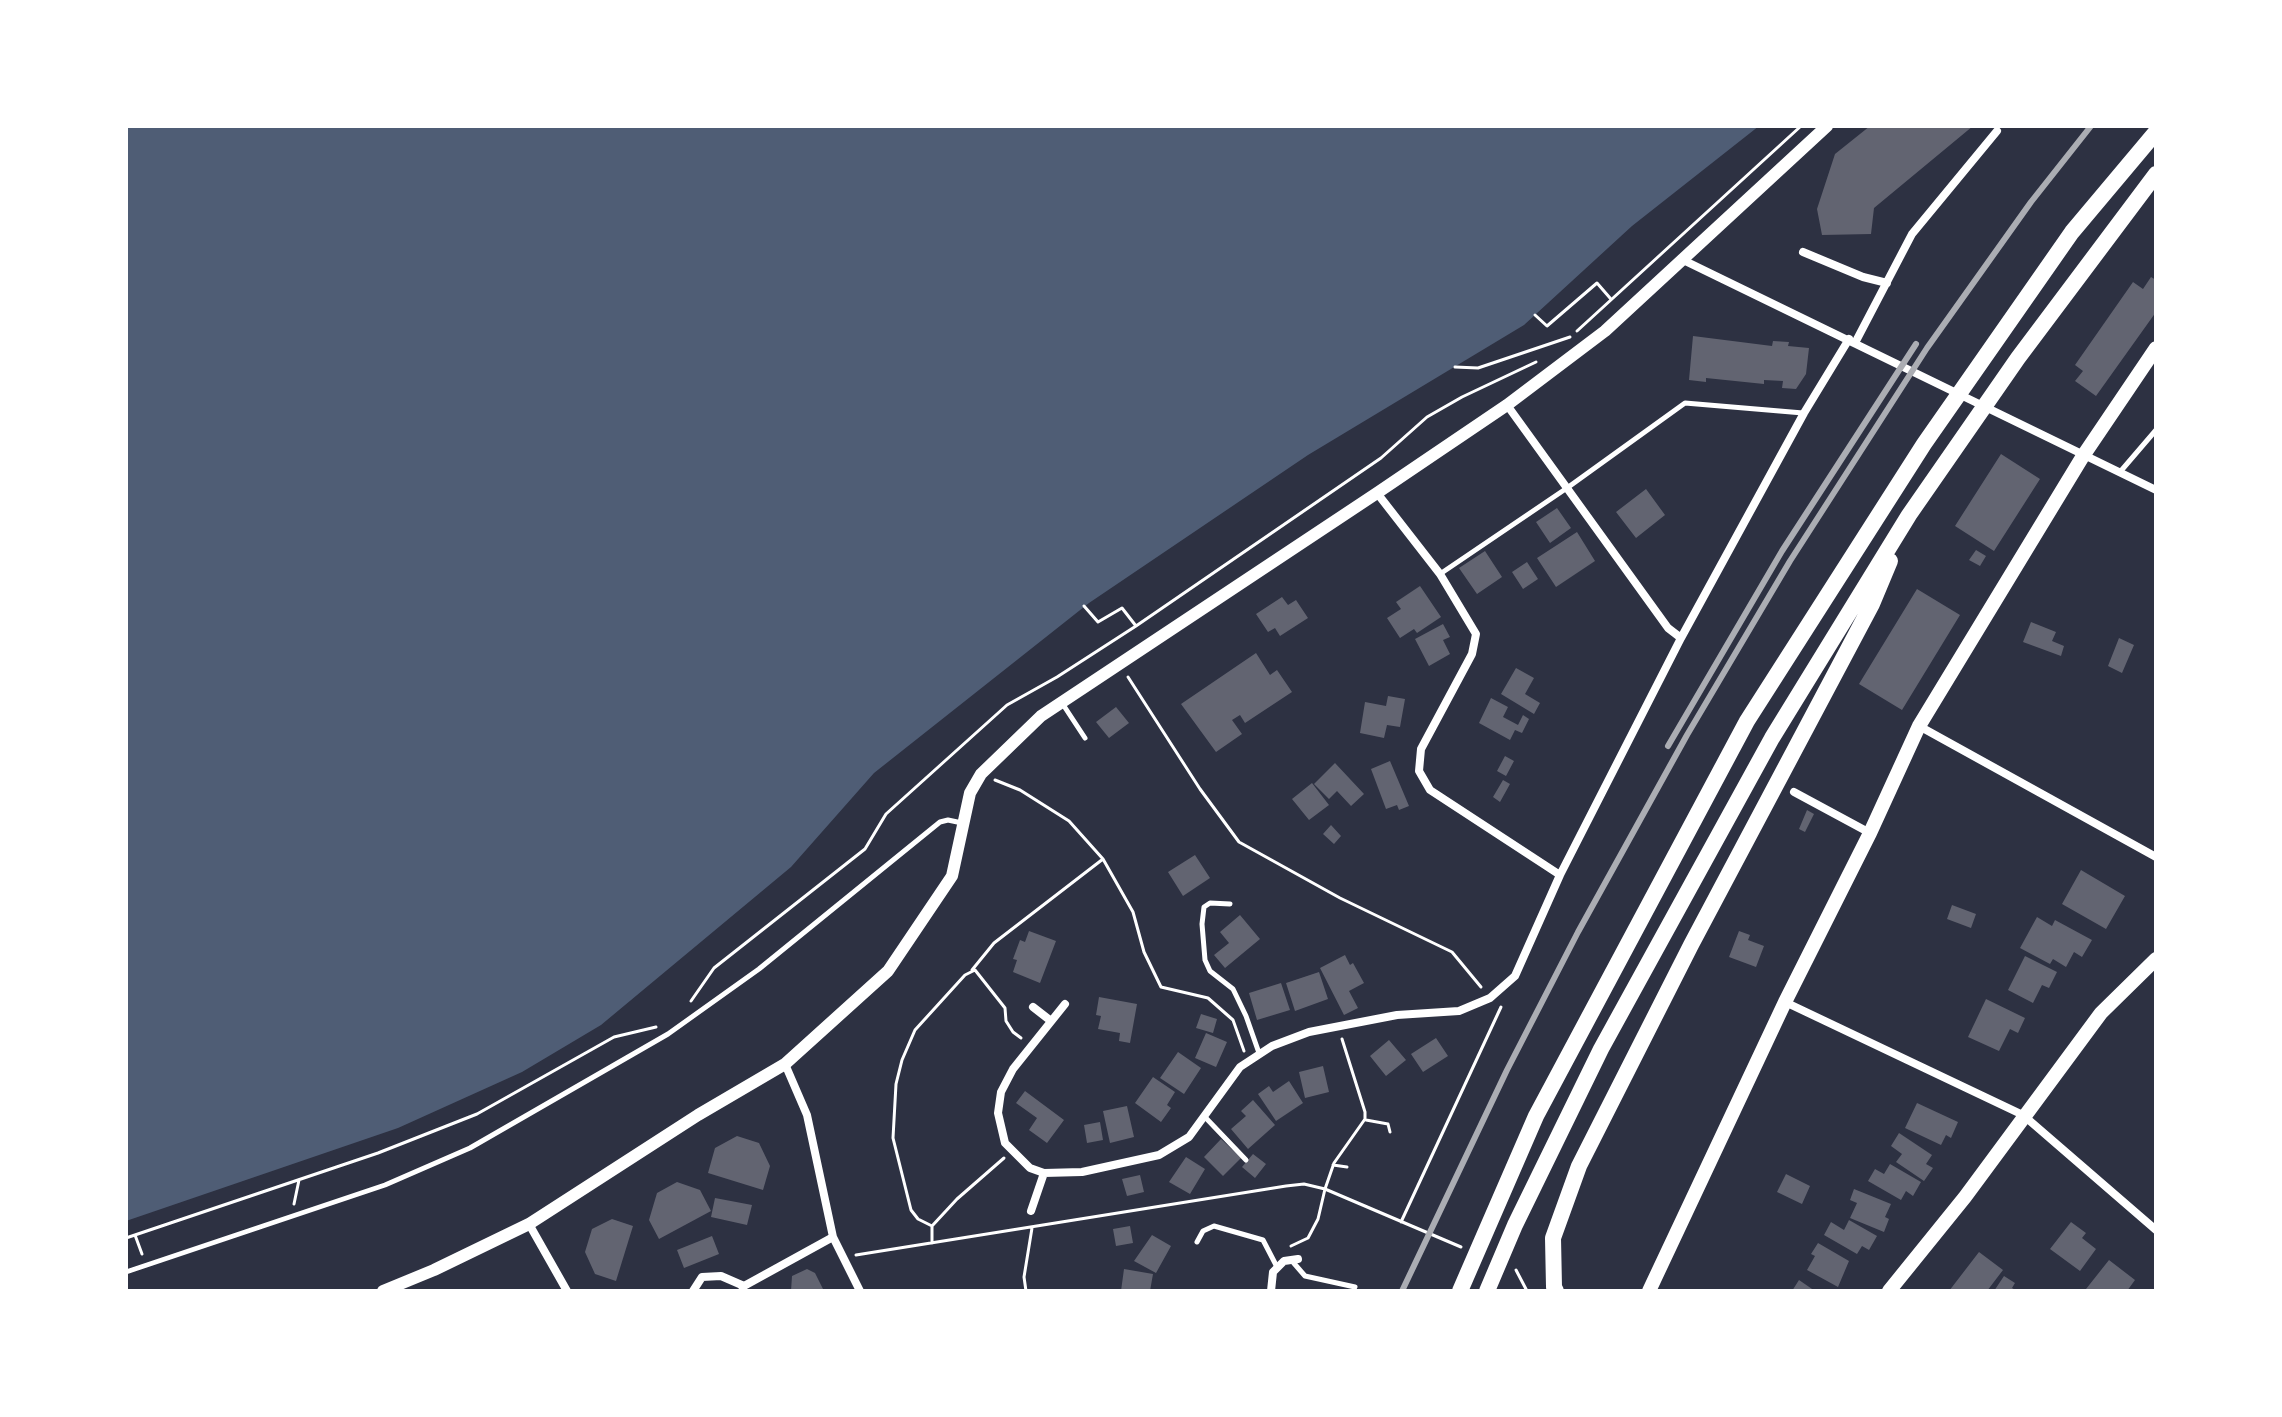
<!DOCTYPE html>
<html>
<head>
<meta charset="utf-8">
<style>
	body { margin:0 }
	#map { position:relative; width:2282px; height:1417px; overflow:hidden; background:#2d3142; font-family:Inter,sans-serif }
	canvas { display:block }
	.frame { position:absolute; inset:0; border:128px solid #fff; pointer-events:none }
</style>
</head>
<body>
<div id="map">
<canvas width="2282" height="1417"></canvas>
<div class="frame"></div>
</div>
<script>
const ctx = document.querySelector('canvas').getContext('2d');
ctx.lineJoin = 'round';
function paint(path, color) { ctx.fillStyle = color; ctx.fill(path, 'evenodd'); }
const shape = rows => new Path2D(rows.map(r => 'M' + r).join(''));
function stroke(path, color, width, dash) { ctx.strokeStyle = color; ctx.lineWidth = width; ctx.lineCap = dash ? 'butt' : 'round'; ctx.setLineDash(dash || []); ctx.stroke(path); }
paint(shape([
	[126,126,1759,126,1632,226,1524,325,1308,455,1089,603,874,773,791,867,601,1025,522,1072,398,1128,126,1221]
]), '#4f5d75');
paint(shape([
	[1870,126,1973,126,1874,208,1871,234,1822,235,1817,209,1835,154],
	[2151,277,2156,280,2156,312,2096,396,2075,381,2083,371,2075,365,2133,282,2143,289],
	[1693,336,1772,346,1773,341,1789,342,1788,346,1809,348,1806,374,1796,389,1782,388,1783,381,1764,380,1764,384,1706,378,1706,382,1689,380],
	[2001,454,2040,479,1994,551,1955,526],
	[1646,489,1665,515,1636,538,1616,512],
	[1557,508,1571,528,1550,543,1536,522],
	[1577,532,1595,561,1556,587,1537,558],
	[1976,550,1986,556,1980,566,1969,560],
	[1485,551,1502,577,1477,594,1459,568],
	[1527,562,1538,579,1523,589,1512,572],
	[1420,586,1441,617,1417,633,1414,629,1400,638,1387,618,1401,609,1396,602],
	[1917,589,1960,615,1902,710,1859,684],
	[1282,597,1288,605,1296,600,1308,618,1280,636,1275,628,1268,632,1256,614],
	[2031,622,2056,632,2052,641,2064,646,2061,656,2023,642],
	[1443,624,1450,637,1443,640,1450,654,1429,666,1415,639],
	[2119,638,2134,645,2122,673,2108,666],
	[1256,653,1270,675,1277,670,1292,692,1245,723,1240,715,1232,720,1242,734,1216,752,1181,704],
	[1516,668,1534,678,1525,694,1540,703,1534,714,1501,694],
	[1388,696,1405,699,1400,727,1387,725,1384,738,1360,733,1365,702,1386,706],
	[1491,698,1508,707,1503,717,1518,725,1523,715,1529,719,1522,733,1515,730,1510,740,1479,723],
	[1116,707,1129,723,1109,738,1096,722],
	[1505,756,1514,761,1506,776,1497,771],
	[1390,761,1409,806,1399,810,1397,805,1386,809,1371,769],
	[1335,763,1364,794,1351,806,1337,791,1329,799,1314,784],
	[1503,780,1510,784,1500,802,1493,797],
	[1312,783,1329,805,1309,820,1292,799],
	[1807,810,1814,814,1805,832,1799,829],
	[1331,825,1341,836,1334,844,1323,834],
	[1195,855,1210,878,1183,896,1168,872],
	[2081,870,2125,896,2106,929,2062,904],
	[1952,905,1976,914,1971,928,1947,919],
	[1240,915,1260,939,1225,968,1214,955,1229,943,1220,932],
	[2037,917,2052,926,2055,920,2092,940,2082,957,2074,952,2066,967,2053,959,2050,964,2020,948],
	[1029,931,1056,941,1040,983,1013,972,1017,960,1013,959,1020,940,1025,942],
	[1739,931,1750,935,1748,940,1764,946,1756,967,1729,957],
	[1345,955,1350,965,1353,963,1364,983,1349,991,1358,1008,1344,1015,1320,968],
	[2025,956,2057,972,2049,988,2042,985,2033,1003,2008,990],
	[1319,972,1328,999,1295,1011,1286,983],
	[1281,983,1290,1010,1257,1020,1249,993],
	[1099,997,1137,1004,1130,1043,1119,1041,1120,1033,1098,1029,1101,1016,1096,1015],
	[1986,999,2025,1018,2018,1033,2010,1029,1999,1051,1968,1037],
	[1201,1014,1217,1019,1213,1033,1196,1028],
	[1206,1033,1227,1042,1216,1067,1195,1058],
	[1436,1038,1448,1056,1423,1072,1411,1054],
	[1389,1040,1406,1060,1386,1076,1370,1056],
	[1178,1052,1201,1068,1184,1094,1160,1078],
	[1323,1066,1329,1092,1305,1098,1299,1072],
	[1153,1077,1175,1092,1167,1105,1171,1108,1161,1122,1135,1103],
	[1289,1081,1303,1103,1276,1121,1258,1094,1269,1086,1273,1092],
	[1025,1091,1064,1120,1047,1143,1029,1130,1037,1118,1016,1103],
	[1253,1100,1275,1125,1248,1149,1231,1129,1246,1116,1241,1111],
	[1917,1103,1958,1122,1951,1138,1946,1135,1941,1145,1905,1128],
	[1127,1106,1134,1137,1110,1143,1103,1111],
	[1100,1122,1103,1140,1087,1143,1084,1125],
	[1899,1133,1932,1155,1926,1164,1933,1168,1924,1181,1896,1162,1902,1154,1891,1146],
	[737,1136,759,1143,770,1166,763,1190,708,1173,715,1148],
	[1221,1139,1241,1158,1223,1176,1204,1157],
	[1253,1154,1266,1164,1255,1178,1242,1167],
	[1186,1157,1205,1169,1190,1194,1169,1182],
	[1890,1164,1921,1182,1913,1196,1906,1191,1901,1200,1868,1181,1875,1169,1884,1174],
	[1786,1174,1810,1186,1802,1204,1777,1192],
	[1140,1175,1144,1192,1127,1196,1122,1179],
	[677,1182,700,1190,711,1211,659,1239,649,1220,657,1193],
	[1854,1189,1891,1204,1885,1217,1889,1219,1884,1232,1850,1218,1857,1203,1850,1200],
	[715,1198,752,1205,747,1225,711,1217],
	[612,1219,633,1226,616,1281,595,1274,585,1252,592,1229],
	[1849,1220,1877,1236,1869,1250,1862,1246,1857,1254,1824,1235,1831,1222,1844,1230],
	[2071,1222,2086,1233,2082,1238,2096,1249,2080,1271,2050,1249],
	[1130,1226,1133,1243,1116,1246,1113,1229],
	[1152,1235,1171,1246,1156,1273,1134,1261],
	[712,1236,719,1254,684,1268,677,1250],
	[1818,1243,1849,1261,1838,1287,1807,1270,1815,1256,1811,1254],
	[1979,1252,2003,1270,1987,1291,1949,1291],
	[2109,1260,2135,1280,2127,1291,2088,1291,2086,1289],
	[807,1269,815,1273,824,1291,791,1291,792,1276],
	[1124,1269,1153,1274,1150,1291,1121,1291],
	[2004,1276,2015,1283,2012,1288,2017,1291,1994,1291],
	[1799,1280,1815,1291,1792,1291]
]), '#626471');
stroke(shape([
	[1535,315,1547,326,1597,283,1610,298],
	[1577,331,1801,126],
	[1455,367,1478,368,1570,337],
	[1084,606,1098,622,1122,608,1136,626],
	[1128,677,1200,789,1239,842,1340,898,1452,952,1481,987],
	[995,780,1020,790,1069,821,1103,859],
	[972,970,994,943,1103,859,1133,912,1144,952,1161,987,1208,998,1233,1020,1244,1051],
	[691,1001,714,968,865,849,886,814,1007,705,1057,677,1136,626,1381,458,1427,417,1462,397,1536,362],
	[1366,1120,1388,1124,1390,1132],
	[1333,1165,1347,1167],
	[294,1204,299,1180],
	[1401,1222,1501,1007],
	[932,1226,918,1219,911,1210,893,1138,896,1084,902,1060,915,1030,965,975,975,970,1005,1008,1006,1021,1013,1032,1021,1038],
	[135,1235,142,1254],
	[126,1238,378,1153,477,1114,614,1037,656,1027],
	[932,1243,932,1226,957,1199,1004,1158],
	[1291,1246,1308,1238,1318,1219,1325,1189,1461,1247],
	[856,1255,1286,1186,1304,1184,1325,1189,1334,1163,1365,1119,1365,1112,1342,1039],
	[1516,1270,1527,1291],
	[1026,1291,1024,1277,1032,1228]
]), '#fff', 3);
stroke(shape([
	[2120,472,2156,430],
	[1440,574,1567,488,1685,403,1803,413],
	[1062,703,1085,738],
	[1230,904,1210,903,1204,907,1202,924,1205,960,1210,971,1233,989,1246,1016,1259,1053],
	[1204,1116,1246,1160],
	[1197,1242,1203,1231,1214,1226,1263,1240,1277,1267],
	[1292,1261,1305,1276,1355,1287],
	[126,1272,385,1185,470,1148,668,1034,759,969,940,822,948,820,962,823]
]), '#fff', 5);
stroke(shape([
	[1803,252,1863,277,1887,283],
	[1681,259,2156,490],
	[1855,343,1912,234,1997,131],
	[1507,405,1668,628,1681,638],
	[1377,493,1440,574,1476,634,1472,654,1421,749,1419,771,1430,790,1560,875],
	[1919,726,2156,857],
	[1794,792,1870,833],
	[1785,1002,2023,1115,2156,1230],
	[1065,1004,1013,1069,1001,1092,998,1113,1005,1143,1030,1168,1044,1173,1082,1172,1159,1155,1189,1137,1240,1067,1272,1046,1309,1032,1397,1015,1459,1011,1490,998,1515,976,1560,875,1681,638,1804,413,1849,339],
	[1033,1007,1051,1021],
	[785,1064,807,1115,833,1237,860,1291],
	[1031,1211,1044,1173],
	[529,1224,567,1291],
	[693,1291,702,1277,721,1276,744,1286],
	[742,1291,744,1286,833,1237],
	[1271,1291,1273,1272,1284,1261,1298,1259]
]), '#fff', 8);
stroke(shape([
	[383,1291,434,1270,529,1224,698,1115,785,1064,888,971,952,876,970,793,981,774,1041,716,1377,493,1507,405,1605,331,1827,126]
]), '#fff', 12);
stroke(shape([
	[1649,1291,1785,1002,1870,833,1919,726,2083,456,2156,348]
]), '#fff', 14);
stroke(shape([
	[1889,1291,1965,1197,2101,1013,2156,959]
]), '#fff', 14);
stroke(shape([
	[1460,1291,1536,1116,1747,721,1924,444,2072,232,2156,132],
	[1487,1291,1515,1225,1601,1049,1772,738,1909,515,2018,358,2156,174],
	[1556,1291,1554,1287,1553,1238,1579,1166,1691,945,1872,604,1890,561]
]), '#fff', 16);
stroke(shape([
	[1668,746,1782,551,1916,344],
	[1402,1291,1507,1070,1578,932,1687,735,1790,561,1927,348,2031,202,2091,126]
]), '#abadb3', 6);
</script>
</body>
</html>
